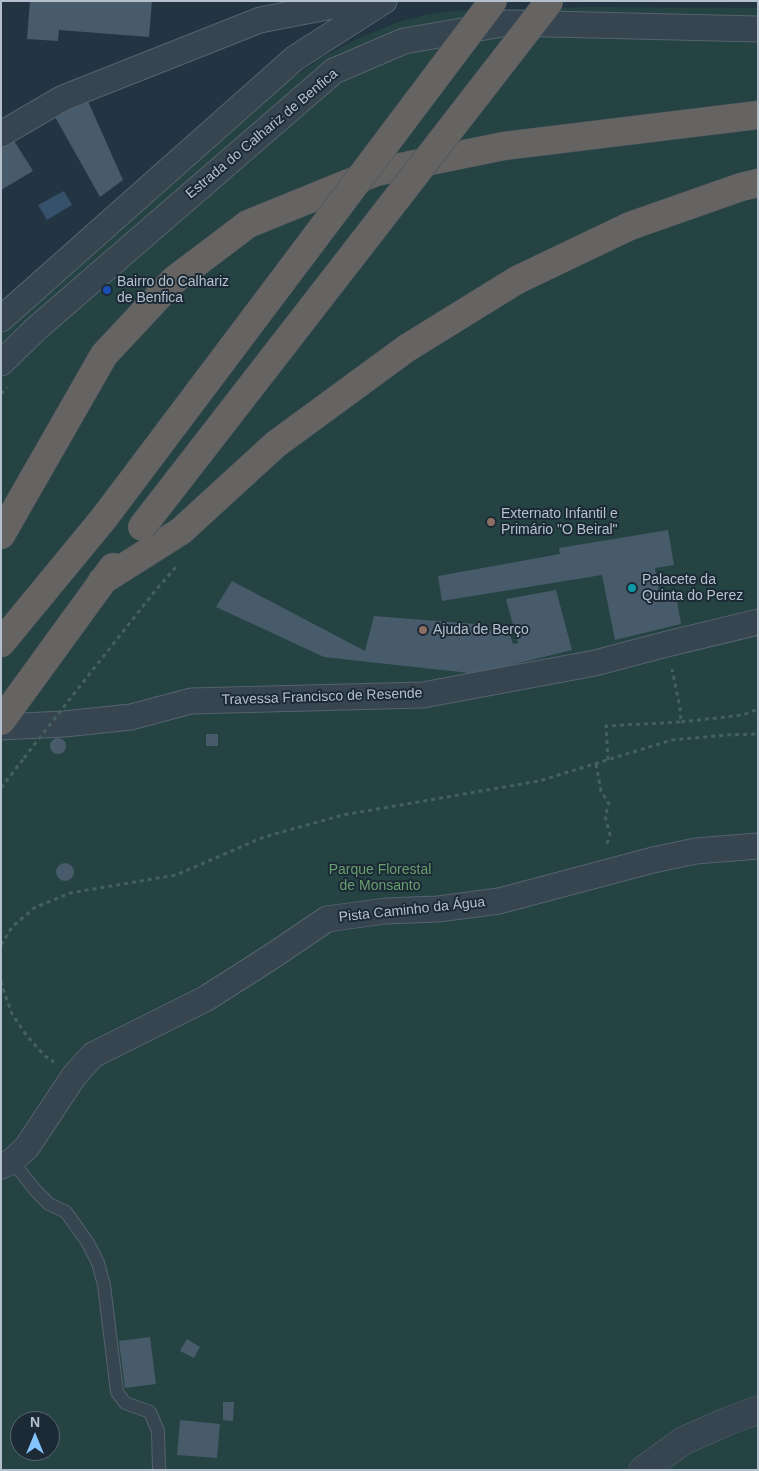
<!DOCTYPE html>
<html>
<head>
<meta charset="utf-8">
<style>
	body { margin:0 }
	#map { position:relative; width:759px; height:1471px; overflow:hidden; background:#233442; font-family:Helvetica,sans-serif }
	canvas { display:block }
	.frame { position:absolute; inset:0; border:2px solid #b4c0cc; pointer-events:none }
	.north { position:absolute; left:10px; top:1411px; width:50px; height:50px; box-sizing:border-box; background:#1c2a36; border:1px solid #596672; border-radius:50%; rotate:0deg; font-size:14px; font-weight:700; line-height:20px; text-align:center; color:#b4c0cc }
	.north::after { content:''; display:block; margin:auto; width:18px; height:22px; background:#85c3ff; clip-path:polygon(50% 0,100% 100%,50% 72%,0 100%) }
</style>
</head>
<body>
<div id="map">
<canvas width="759" height="1471"></canvas>
<div class="frame"></div>
<div class="north">N</div>
</div>
<script>
const ctx = document.querySelector('canvas').getContext('2d');
ctx.lineJoin = 'round';
function paint(path, color) { ctx.fillStyle = color; ctx.fill(path, 'evenodd'); }
const shape = rows => new Path2D(rows.map(r => 'M' + r).join(''));
function stroke(path, color, width, dash) { ctx.strokeStyle = color; ctx.lineWidth = width; ctx.lineCap = dash ? 'butt' : 'round'; ctx.setLineDash(dash || []); ctx.stroke(path); }
function label(font, color, halo, rows, align = 'center') {
  ctx.font = font + ' Helvetica,sans-serif'; ctx.lineWidth = 4; ctx.setLineDash([]); ctx.textBaseline = 'middle'; ctx.strokeStyle = halo; ctx.fillStyle = color; for (const [text, x, y, turn = 0] of rows) {
    ctx.save(); ctx.translate(x, y); ctx.rotate((+turn || 0) * Math.PI / 180); ctx.textAlign = isNaN(turn) ? turn : align; if (halo) ctx.strokeText(text, 0, 0); ctx.fillText(text, 0, 0); ctx.restore();
  }
}
paint(shape([
	[592,7,758,8,758,1470,1,1470,1,335,287,82,321,58,357,39,398,22,429,14,463,10],
	[20,1421,50,1421,50,1451,20,1451]
]), '#254343');
paint(shape([
	[64,191,72,205,47,220,38,205]
]), '#35526a');
paint(shape([
	[30,1,152,1,149,37,59,30,58,41,27,39],
	[87,99,123,180,100,197,54,115],
	[11,136,33,171,1,190,1,142],
	[668,530,674,565,655,568,660,599,676,596,681,624,615,640,602,575,442,601,438,576,560,554,559,548],
	[232,581,365,651,374,616,475,624,474,634,507,625,513,644,518,643,506,599,556,590,572,650,487,671,469,673,324,657,216,607],
	[206,734,218,734,218,746,206,746],
	'50 746a8 8 0 1 1 16 0a8 8 0 1 1-16 0Z',
	'56 872a9 9 0 1 1 18 0a9 9 0 1 1-18 0Z',
	[150,1337,156,1384,125,1388,119,1341],
	[187,1339,200,1347,194,1358,180,1351],
	[223,1402,234,1402,233,1421,223,1420],
	[180,1420,220,1424,217,1458,177,1455]
]), '#485b6b');
const service = shape([
	[12,1161,36,1191,49,1204,66,1212,88,1243,98,1263,104,1285,117,1392,125,1403,150,1412,158,1431,159,1470]
]);
const minor = shape([
	[1,134,63,98,260,20,358,1],
	[1,319,295,58,384,1],
	[1,363,37,328,334,71,404,41,508,23,758,29],
	[1,727,64,724,131,717,191,701,423,695,595,663,667,644,758,622],
	[1,1166,12,1161,27,1147,74,1076,93,1055,205,999,271,957,327,919,385,911,438,909,499,901,653,860,696,851,758,846]
]);
const tertiary = shape([
	[643,1470,683,1441,728,1421,758,1410]
]);
const trunk = shape([
	[1,535,104,355,174,280,248,224,376,172,504,146,758,115],
	[102,581,181,531,276,444,407,348,517,280,630,226,741,187,758,183],
	[1,643,104,518],
	[12,706,113,567]
]);
stroke(service, '#55636f', 14);
stroke(minor, '#55636f', 27);
stroke(tertiary, '#55636f', 29);
stroke(trunk, '#42505c', 29);
stroke(shape([
	[1,394,7,387],
	[73,695,155,591,176,567],
	[681,722,743,715,758,709],
	[608,760,606,726,681,722,680,708,672,669],
	[596,764,601,791,609,804,605,816,610,835,606,846],
	[1,788,24,758],
	[1,945,12,927,34,908,70,893,176,875,264,837,343,815,539,781,672,740,727,735,758,734],
	[1,981,2,986,12,1014,27,1036,45,1056,54,1062]
]), '#456060', 3, [4, 4]);
stroke(service, '#374551', 12);
stroke(minor, '#374551', 25);
stroke(tertiary, '#374551', 28);
stroke(trunk, '#666462', 28);
const trunkBridge = shape([
	[104,518,493,1],
	[142,527,549,2],
	[1,721,12,706]
]);
stroke(trunkBridge, '#42505c', 29, []);
stroke(shape([
	[24,758,73,695]
]), '#456060', 3, [4, 4]);
stroke(trunkBridge, '#666462', 28);
for (const [x, y, r, color] of [
	[107,290,5,"#1a4fb4"],
	[491,522,5,"#8d6e63"],
	[632,588,5,"#0f9aa8"],
	[423,630,5,"#8d6e63"]
]) { const dot = new Path2D(); dot.arc(x, y, r, 0, 2 * Math.PI); ctx.fillStyle = color; ctx.fill(dot); stroke(dot, '#1c2a36', 2); }
label('14px', '#b4c0cc', '#1c2a36', [
	["Estrada do Calhariz de Benfica",262,134,-40],
	["Travessa Francisco de Resende",322,697,-2],
	["Pista Caminho da Água",412,910,-6]
]);
label('14px', '#b4c0cc', '#1c2a36', [
	["Bairro do Calhariz",117,282],
	["de Benfica",117,298],
	["Externato Infantil e",501,514],
	["Primário \"O Beiral\"",501,530],
	["Palacete da",642,580],
	["Quinta do Perez",642,596],
	["Ajuda de Berço",433,630]
], 'left');
label('14px', '#699f6f', '#1c2a36', [
	["Parque Florestal",380,870],
	["de Monsanto",380,886]
]);
</script>
</body>
</html>
